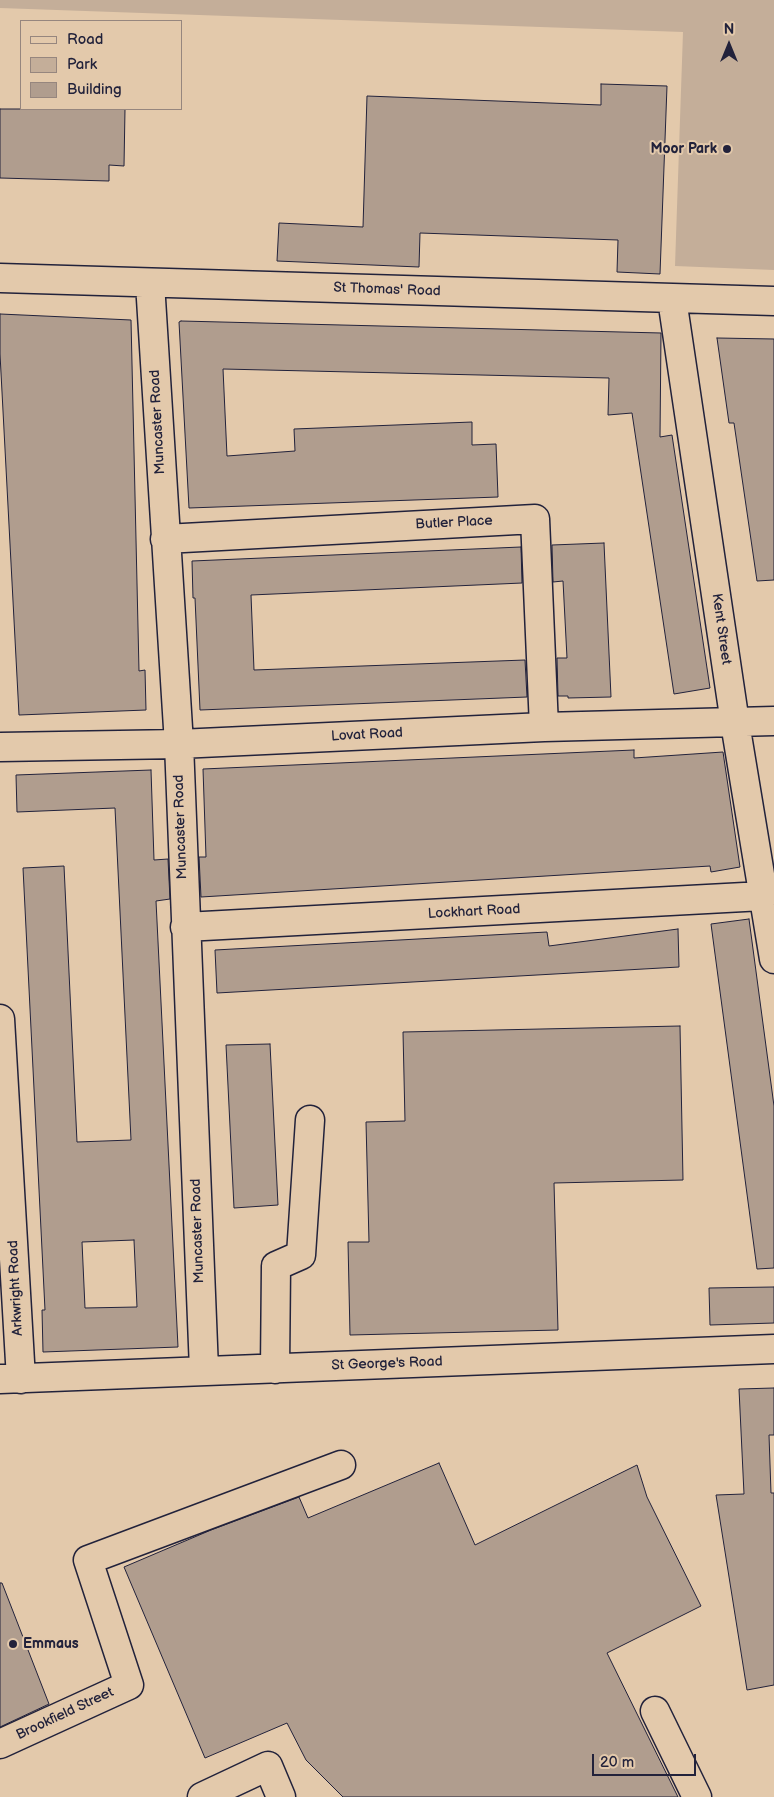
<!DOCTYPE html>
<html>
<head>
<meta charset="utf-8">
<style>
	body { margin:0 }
	#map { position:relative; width:774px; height:1797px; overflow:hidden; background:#e3c9ab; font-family:"Balsamiq Sans",sans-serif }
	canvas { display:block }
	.legend { position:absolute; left:20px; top:20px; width:162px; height:90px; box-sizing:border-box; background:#e3c9ab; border:1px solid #96867e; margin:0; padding:6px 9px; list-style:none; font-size:15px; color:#22223b }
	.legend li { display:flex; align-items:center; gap:10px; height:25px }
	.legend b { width:25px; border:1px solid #96867e }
	.north { position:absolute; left:704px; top:20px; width:50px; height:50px; -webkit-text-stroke:4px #e3c9ab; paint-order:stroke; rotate:0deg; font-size:14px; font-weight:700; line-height:20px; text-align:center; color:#22223b }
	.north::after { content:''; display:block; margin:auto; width:18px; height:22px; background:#22223b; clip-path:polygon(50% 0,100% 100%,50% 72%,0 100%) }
	.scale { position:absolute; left:592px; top:1754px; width:104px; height:22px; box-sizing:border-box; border:2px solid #22223b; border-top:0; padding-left:6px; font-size:15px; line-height:18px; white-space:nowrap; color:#22223b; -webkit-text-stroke:4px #e3c9ab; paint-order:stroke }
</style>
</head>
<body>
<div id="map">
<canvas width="774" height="1797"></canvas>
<ul class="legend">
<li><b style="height:6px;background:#e3c9ab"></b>Road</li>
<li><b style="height:14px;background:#c4ae99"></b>Park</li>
<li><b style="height:14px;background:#b09d8e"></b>Building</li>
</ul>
<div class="north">N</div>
<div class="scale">20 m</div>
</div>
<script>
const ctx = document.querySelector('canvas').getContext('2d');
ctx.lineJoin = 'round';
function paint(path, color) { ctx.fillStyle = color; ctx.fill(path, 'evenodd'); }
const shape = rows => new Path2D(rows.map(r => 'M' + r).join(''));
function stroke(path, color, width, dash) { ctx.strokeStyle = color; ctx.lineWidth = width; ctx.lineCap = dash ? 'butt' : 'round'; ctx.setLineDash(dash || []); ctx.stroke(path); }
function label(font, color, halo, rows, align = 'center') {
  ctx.font = font + ' "Balsamiq Sans",sans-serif'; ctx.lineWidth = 4; ctx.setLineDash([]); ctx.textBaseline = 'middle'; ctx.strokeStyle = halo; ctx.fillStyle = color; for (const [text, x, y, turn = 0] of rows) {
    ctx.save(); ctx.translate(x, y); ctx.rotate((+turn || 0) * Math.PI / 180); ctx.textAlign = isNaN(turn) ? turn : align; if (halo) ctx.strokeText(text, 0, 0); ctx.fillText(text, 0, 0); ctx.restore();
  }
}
paint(shape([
	[0,0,774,0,774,270,675,266,683,32,0,8]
]), '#c4ae99');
const building = shape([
	[601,84,667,86,660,274,617,272,618,240,420,233,419,267,277,261,279,223,363,227,367,96,601,105,601,84],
	[0,109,125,109,124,166,109,165,109,181,0,178,0,109],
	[0,314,131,320,139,671,145,670,146,710,19,715,0,354,0,314],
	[181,321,661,333,660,437,672,435,710,688,674,694,632,413,608,415,609,378,223,369,227,456,295,451,294,429,472,422,472,445,496,444,498,497,189,508,179,322,181,321],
	[717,338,774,339,774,580,757,581,734,423,729,423,717,338],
	[604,543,611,697,568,698,568,696,558,696,557,658,567,658,563,581,553,582,552,545,604,543],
	[521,547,522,583,251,595,254,670,525,660,527,697,200,710,195,598,193,598,192,561,521,547],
	[634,750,634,758,723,752,740,867,711,872,710,866,201,897,199,857,206,857,203,769,634,750],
	[151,770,154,860,168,859,170,899,156,901,178,1347,43,1352,42,1310,45,1310,23,868,64,866,77,1142,131,1140,115,808,17,812,16,775,151,770],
	[134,1240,137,1307,85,1308,82,1242,134,1240],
	[749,919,774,1106,774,1268,757,1269,711,924,749,919],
	[678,929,679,967,217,993,215,950,547,932,549,946,678,929],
	[680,1026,683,1180,554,1183,558,1330,350,1335,348,1242,369,1242,366,1122,405,1121,403,1032,680,1026],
	[270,1044,278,1205,234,1208,226,1045,270,1044],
	[774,1287,774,1323,710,1325,709,1288,774,1287],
	[774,1388,774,1435,769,1435,771,1493,774,1493,774,1685,747,1690,716,1495,744,1494,739,1389,774,1388],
	[439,1463,475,1545,637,1465,647,1497,701,1606,607,1653,678,1797,343,1797,306,1760,287,1723,205,1758,124,1567,211,1530,299,1497,308,1518,439,1463],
	[0,1583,2,1583,49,1704,0,1727,0,1583]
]);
paint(building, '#b09d8e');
stroke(building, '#22223b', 1);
const minor = shape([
	[0,278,774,301],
	[150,283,179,744,204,1370],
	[672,299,735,723,774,959],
	[165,539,535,519,544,727],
	[0,747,179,744,544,727,774,721],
	[185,927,763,896],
	[0,1019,21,1379],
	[275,1369,276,1266,301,1255,310,1120],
	[0,1379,774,1349],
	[655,1711,697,1797],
	[0,1744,129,1685,88,1560,341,1465],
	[202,1797,268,1766,281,1797]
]);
stroke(minor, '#22223b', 31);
stroke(minor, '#e3c9ab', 28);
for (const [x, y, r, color] of [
	[727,149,5,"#22223b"],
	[13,1644,5,"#22223b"]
]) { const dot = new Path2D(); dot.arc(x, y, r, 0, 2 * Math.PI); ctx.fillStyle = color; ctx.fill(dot); stroke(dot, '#e3c9ab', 2); }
label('bold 14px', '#22223b', '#e3c9ab', [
	["Moor Park",717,149],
	["Emmaus",23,1644,"left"]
], 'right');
label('14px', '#22223b', '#e3c9ab', [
	["St Thomas' Road",387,290,2],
	["Muncaster Road",158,422,-93],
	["Butler Place",454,523,-3],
	["Kent Street",721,629,82],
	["Lovat Road",367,735,-3],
	["Muncaster Road",181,827,-92],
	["Lockhart Road",474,912,-3],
	["Muncaster Road",198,1231,-92],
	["Arkwright Road",16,1288,-93],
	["St George's Road",387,1364,-2],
	["Brookfield Street",65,1714,-25]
]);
</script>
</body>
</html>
